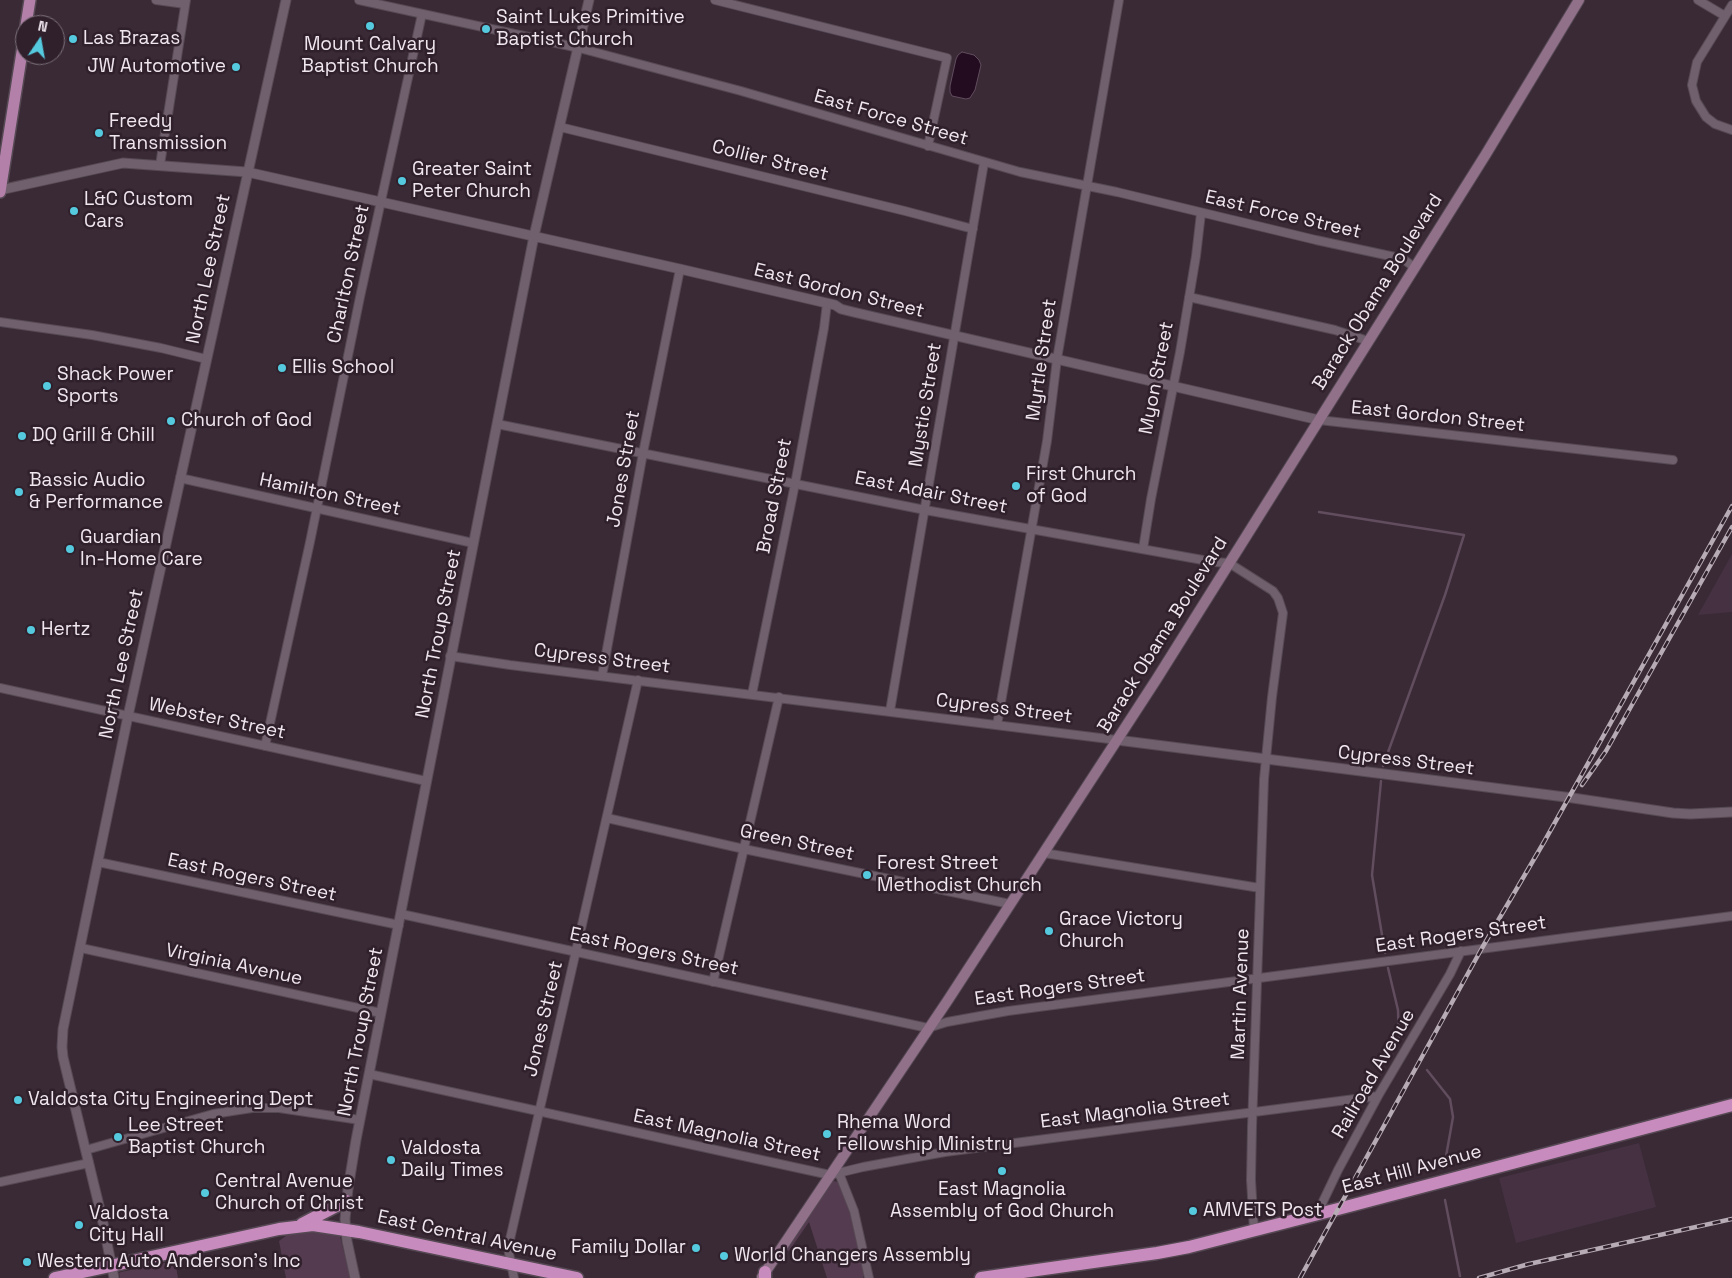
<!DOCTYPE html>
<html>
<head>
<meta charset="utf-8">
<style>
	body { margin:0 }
	#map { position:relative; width:1732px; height:1278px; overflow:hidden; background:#392a36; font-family:"Space Grotesk",sans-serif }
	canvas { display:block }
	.north { position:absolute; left:15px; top:15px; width:50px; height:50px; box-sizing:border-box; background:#2f202c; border:1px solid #7c6f7a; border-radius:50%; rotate:12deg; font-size:14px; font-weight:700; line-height:20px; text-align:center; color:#f0e6ee }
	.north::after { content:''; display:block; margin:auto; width:18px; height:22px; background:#55cadf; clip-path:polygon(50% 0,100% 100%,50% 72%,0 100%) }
</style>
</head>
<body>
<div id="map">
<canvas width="1732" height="1278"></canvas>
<div class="north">N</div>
</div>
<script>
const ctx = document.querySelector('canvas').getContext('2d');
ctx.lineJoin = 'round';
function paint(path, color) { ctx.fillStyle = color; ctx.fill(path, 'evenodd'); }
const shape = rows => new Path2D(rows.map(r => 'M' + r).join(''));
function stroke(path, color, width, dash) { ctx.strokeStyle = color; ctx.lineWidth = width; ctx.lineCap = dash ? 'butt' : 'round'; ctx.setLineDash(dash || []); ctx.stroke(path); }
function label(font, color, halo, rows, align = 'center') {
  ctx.font = font + ' "Space Grotesk",sans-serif'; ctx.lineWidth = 5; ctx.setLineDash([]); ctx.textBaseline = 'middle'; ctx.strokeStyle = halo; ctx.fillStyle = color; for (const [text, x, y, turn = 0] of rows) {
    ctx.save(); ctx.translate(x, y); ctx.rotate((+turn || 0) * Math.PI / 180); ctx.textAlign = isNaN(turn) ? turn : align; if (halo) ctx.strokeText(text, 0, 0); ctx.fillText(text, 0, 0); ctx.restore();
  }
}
paint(shape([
	[1732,554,1732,612,1698,615],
	[1639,1143,1656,1207,1516,1243,1499,1178]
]), '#453142');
paint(shape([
	[833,1181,839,1182,844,1189,864,1273,863,1278,827,1278,809,1222,789,1251,786,1250,829,1183],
	[317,1230,337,1234,340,1236,350,1278,286,1278,279,1241,287,1235],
	[175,1261,178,1278,120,1278,119,1273,121,1272]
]), '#543b4f');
const water = shape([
	[962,52,974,55,979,60,981,65,975,90,970,98,966,99,952,96,950,92,950,86,956,59,958,55,962,52]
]);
paint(water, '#240c20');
stroke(water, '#614d5e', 1);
stroke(shape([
	[1319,512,1464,535,1445,595,1383,766],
	[1381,781,1372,875,1385,953],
	[1388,968,1398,1010,1399,1041],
	[1427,1070,1450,1099,1453,1117,1445,1162],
	[1445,1200,1460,1276]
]), '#614d5e', 2.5);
const minor = shape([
	[156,0,185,4],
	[359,0,579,48,741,91,1020,172,1117,192,1316,240,1395,257,1403,259,1414,267],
	[715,0,947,58,928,146],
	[1698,0,1725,16],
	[1732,5,1697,62,1692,85,1696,101,1706,117,1715,124,1732,130],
	[560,127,905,211,973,229],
	[160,165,186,0],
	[1189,297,1335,330,1368,341],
	[0,322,92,335,161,348,206,359],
	[1319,420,1673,460],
	[497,424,925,510,1214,562,1229,563,1273,591,1278,598,1283,613,1272,697,1264,779,1252,1127,1251,1180,1254,1231],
	[180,478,473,543],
	[1143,549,1151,499,1180,352,1196,256,1201,213],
	[450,656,510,665,1117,740],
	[602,676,643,453,680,269],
	[0,688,426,781],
	[752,694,795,484,824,328,827,303],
	[890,711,984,163],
	[997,725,1047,441,1057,359,1119,0],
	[265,746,310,542,360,297,422,14],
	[607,818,744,849,1010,904],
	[1044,853,1260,888],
	[98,862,399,925],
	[401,914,928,1028,947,1022,1008,1011,1732,916],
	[81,948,381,1013],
	[713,982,779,697],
	[369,1074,830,1175,863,1167,945,1152,1378,1096],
	[86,1150,213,1114,252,1108,279,1108,360,1120],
	[839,1173,854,1211,869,1278],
	[0,1182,89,1163],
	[1317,1214,1338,1170,1378,1096,1450,974,1461,951],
	[514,1278,508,1248,638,680]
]);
const tertiary = shape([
	[0,190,123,163,247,172,680,269,835,305,841,309,853,312,1319,420],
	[1117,740,1573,798,1673,813,1690,814,1732,812],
	[114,1278,102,1218,63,1057,62,1047,63,1029,128,716,286,0],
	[355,1278,347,1241,345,1219,348,1189,356,1140,534,236,589,0]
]);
const secondary = shape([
	[762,1277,948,1000,1156,680,1486,154,1579,0]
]);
const primary = shape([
	[26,25,30,0],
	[0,192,25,33]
]);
const trunk = shape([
	[302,1224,346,1201],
	[765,1272,765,1278],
	[55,1278,279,1229,313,1225,359,1232,577,1278],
	[981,1278,1157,1253,1189,1247,1338,1209,1732,1105]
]);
stroke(minor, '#564954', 10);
stroke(tertiary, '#564954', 11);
stroke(secondary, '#564954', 12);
stroke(primary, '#564954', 14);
stroke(trunk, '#564954', 15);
stroke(minor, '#705f6c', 8);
stroke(tertiary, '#705f6c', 9);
stroke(secondary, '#91708a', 10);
stroke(primary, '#b280a9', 11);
stroke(trunk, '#c88bbd', 12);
const rail = shape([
	[1582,785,1606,751,1732,527],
	[1300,1278,1482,948,1544,842,1732,506],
	[1479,1278,1529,1264,1732,1219]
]);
stroke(rail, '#b7abb5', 4.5);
stroke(rail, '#2f202c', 2.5, [8]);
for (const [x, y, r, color] of [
	[370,26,5,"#55cadf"],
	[486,29,5,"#55cadf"],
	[73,39,5,"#55cadf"],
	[236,67,5,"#55cadf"],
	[99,133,5,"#55cadf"],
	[402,181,5,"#55cadf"],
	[74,211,5,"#55cadf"],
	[282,368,5,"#55cadf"],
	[47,386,5,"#55cadf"],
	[171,421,5,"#55cadf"],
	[22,436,5,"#55cadf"],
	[1016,486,5,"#55cadf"],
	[19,492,5,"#55cadf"],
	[70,549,5,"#55cadf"],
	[31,630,5,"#55cadf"],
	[867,875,5,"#55cadf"],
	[1049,931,5,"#55cadf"],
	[18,1100,5,"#55cadf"],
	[827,1134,5,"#55cadf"],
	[118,1137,5,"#55cadf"],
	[391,1160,5,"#55cadf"],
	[1002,1171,5,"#55cadf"],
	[205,1193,5,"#55cadf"],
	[1193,1211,5,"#55cadf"],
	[79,1225,5,"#55cadf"],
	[696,1248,5,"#55cadf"],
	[724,1256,5,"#55cadf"],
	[27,1262,5,"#55cadf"]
]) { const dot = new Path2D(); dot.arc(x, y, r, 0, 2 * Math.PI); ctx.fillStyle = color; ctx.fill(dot); stroke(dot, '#2f202c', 2); }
label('19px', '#f0e6ee', '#2f202c', [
	["Saint Lukes Primitive",496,18],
	["Baptist Church",496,40],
	["Las Brazas",83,39],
	["Mount Calvary",370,45,"center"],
	["Baptist Church",370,67,"center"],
	["JW Automotive",226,67,"right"],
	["Freedy",109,122],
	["Transmission",109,144],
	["Greater Saint",412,170],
	["Peter Church",412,192],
	["L&C Custom",84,200],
	["Cars",84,222],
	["Ellis School",292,368],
	["Shack Power",57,375],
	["Sports",57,397],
	["Church of God",181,421],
	["DQ Grill & Chill",32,436],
	["First Church",1026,475],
	["of God",1026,497],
	["Bassic Audio",29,481],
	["& Performance",29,503],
	["Guardian",80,538],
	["In-Home Care",80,560],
	["Hertz",41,630],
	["Forest Street",877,864],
	["Methodist Church",877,886],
	["Grace Victory",1059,920],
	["Church",1059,942],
	["Valdosta City Engineering Dept",28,1100],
	["Rhema Word",837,1123],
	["Fellowship Ministry",837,1145],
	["Lee Street",128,1126],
	["Baptist Church",128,1148],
	["Valdosta",401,1149],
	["Daily Times",401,1171],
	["Central Avenue",215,1182],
	["Church of Christ",215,1204],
	["East Magnolia",1002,1190,"center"],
	["Assembly of God Church",1002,1212,"center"],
	["AMVETS Post",1203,1211],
	["Valdosta",89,1214],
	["City Hall",89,1236],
	["Family Dollar",686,1248,"right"],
	["World Changers Assembly",734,1256],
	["Western Auto Anderson's Inc",37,1262]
], 'left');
label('19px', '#f0e6ee', '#2f202c', [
	["East Force Street",891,118,16],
	["Collier Street",770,161,14],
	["East Force Street",1283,215,13],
	["North Lee Street",209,269,-78],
	["Charlton Street",349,274,-78],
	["East Gordon Street",839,291,14],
	["Barack Obama Boulevard",1378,292,-58],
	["Myrtle Street",1042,360,-82],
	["Myon Street",1157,378,-79],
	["Mystic Street",926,405,-81],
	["East Gordon Street",1438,417,6],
	["Jones Street",624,469,-80],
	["East Adair Street",931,493,11],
	["Hamilton Street",330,495,12],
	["Broad Street",775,496,-79],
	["North Troup Street",439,634,-79],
	["Barack Obama Boulevard",1163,635,-58],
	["Cypress Street",602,659,7],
	["North Lee Street",122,664,-78],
	["Cypress Street",1004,709,7],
	["Webster Street",217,719,12],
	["Cypress Street",1406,761,7],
	["Green Street",797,843,12],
	["East Rogers Street",252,878,12],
	["East Rogers Street",1461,935,-8],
	["East Rogers Street",654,952,12],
	["Virginia Avenue",234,965,12],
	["East Rogers Street",1060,988,-8],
	["Martin Avenue",1241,994,-88],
	["Jones Street",544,1019,-77],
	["North Troup Street",361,1032,-79],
	["Railroad Avenue",1374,1074,-60],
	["East Magnolia Street",1135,1111,-7],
	["East Magnolia Street",727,1136,12],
	["East Hill Avenue",1412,1170,-15],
	["East Central Avenue",467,1236,12]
]);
</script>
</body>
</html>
